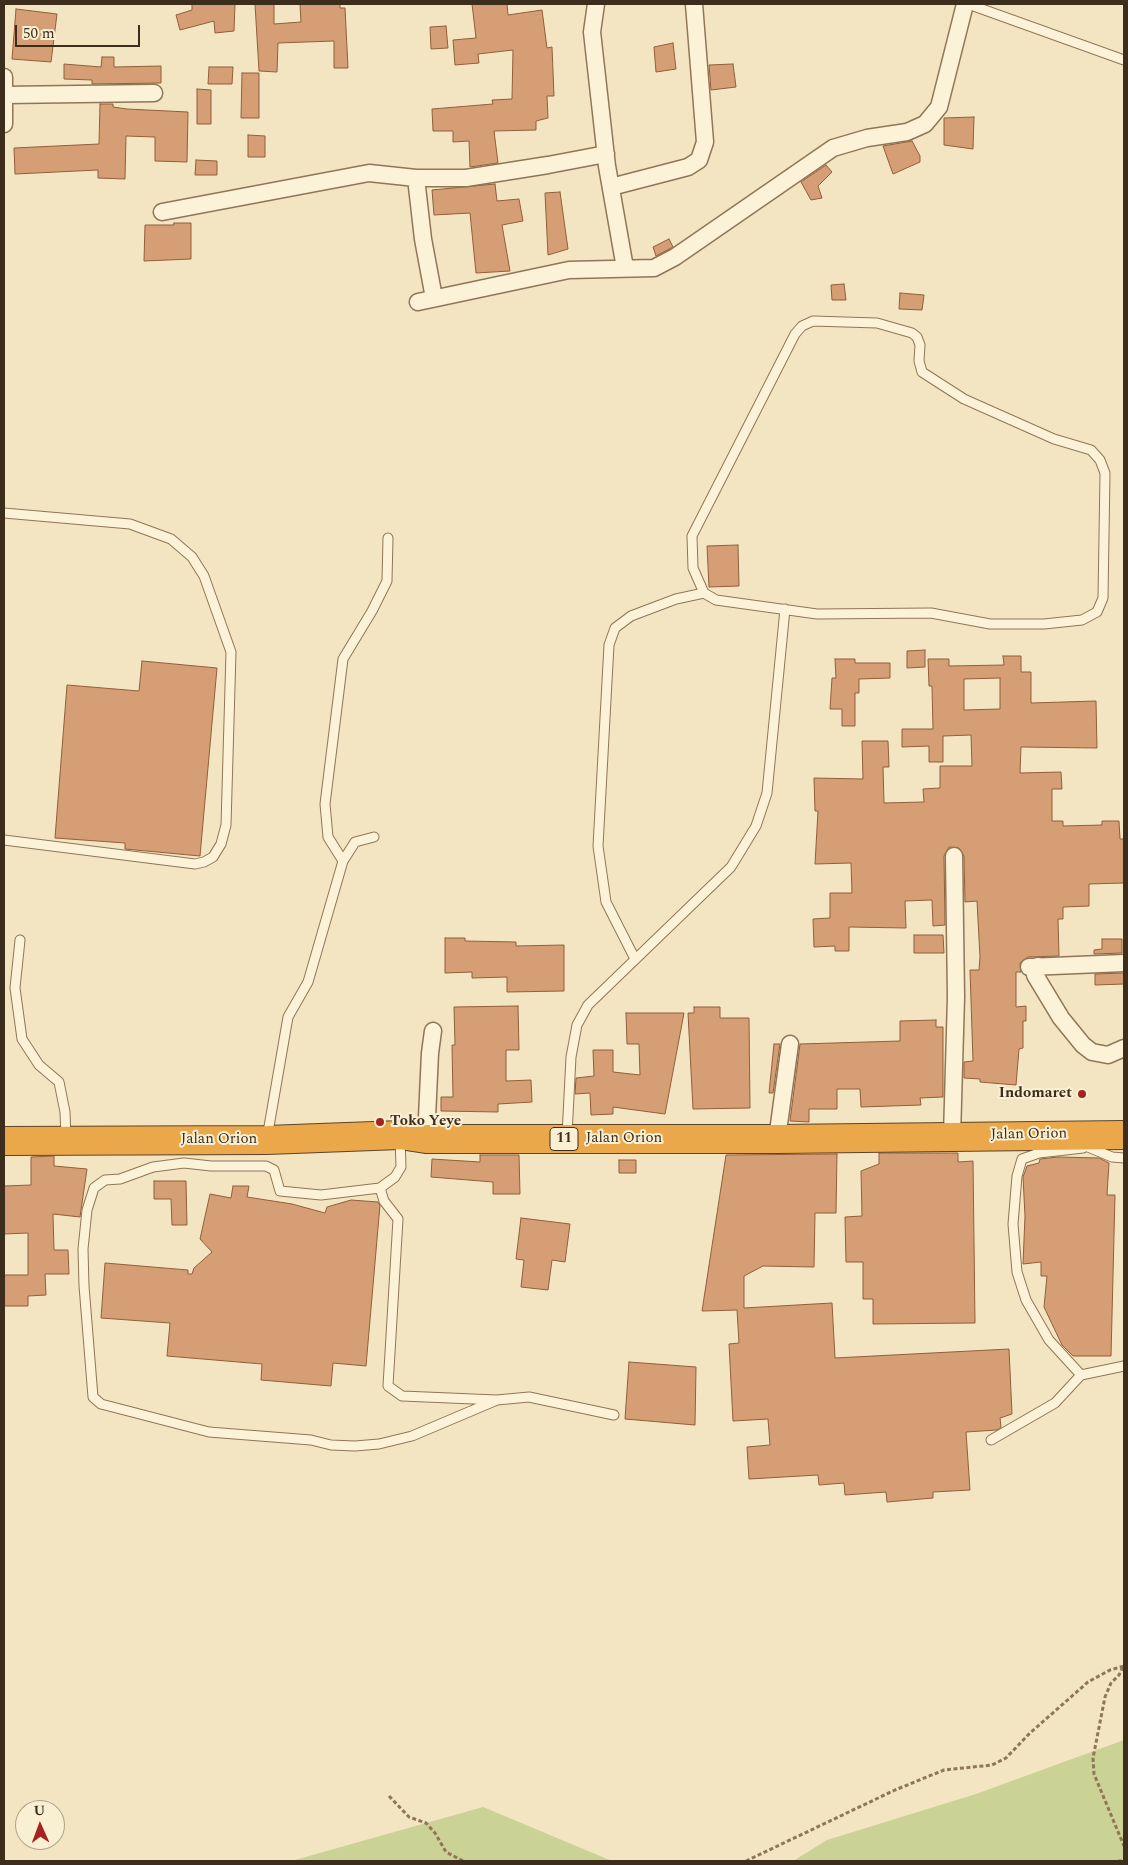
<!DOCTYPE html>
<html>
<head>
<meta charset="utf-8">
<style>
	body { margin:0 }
	#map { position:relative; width:1128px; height:1865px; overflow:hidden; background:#f3e5c2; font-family:Spectral,serif }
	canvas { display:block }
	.frame { position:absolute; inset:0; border:5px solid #3d2d1d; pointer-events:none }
	.north { position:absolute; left:15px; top:1800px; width:50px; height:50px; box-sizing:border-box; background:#f9efd3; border:1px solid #aea18a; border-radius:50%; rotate:358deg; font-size:14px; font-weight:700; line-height:20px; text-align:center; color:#3d2d1d }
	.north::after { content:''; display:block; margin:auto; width:18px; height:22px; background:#a52220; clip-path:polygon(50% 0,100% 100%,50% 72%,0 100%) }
	.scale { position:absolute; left:15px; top:25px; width:125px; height:22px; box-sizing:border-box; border:2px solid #3d2d1d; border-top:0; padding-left:6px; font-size:15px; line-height:18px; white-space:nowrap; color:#3d2d1d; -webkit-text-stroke:4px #f9efd3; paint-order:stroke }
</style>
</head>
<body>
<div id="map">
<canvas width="1128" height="1865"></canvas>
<div class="frame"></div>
<div class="north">U</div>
<div class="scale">50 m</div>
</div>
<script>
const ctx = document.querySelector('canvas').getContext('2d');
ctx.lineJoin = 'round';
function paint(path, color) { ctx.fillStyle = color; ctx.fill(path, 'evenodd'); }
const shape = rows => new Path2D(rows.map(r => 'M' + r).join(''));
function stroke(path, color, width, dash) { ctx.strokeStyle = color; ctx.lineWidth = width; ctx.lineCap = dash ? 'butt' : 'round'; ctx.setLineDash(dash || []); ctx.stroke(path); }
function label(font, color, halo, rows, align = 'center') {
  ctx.font = font + ' Spectral,serif'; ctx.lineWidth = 4; ctx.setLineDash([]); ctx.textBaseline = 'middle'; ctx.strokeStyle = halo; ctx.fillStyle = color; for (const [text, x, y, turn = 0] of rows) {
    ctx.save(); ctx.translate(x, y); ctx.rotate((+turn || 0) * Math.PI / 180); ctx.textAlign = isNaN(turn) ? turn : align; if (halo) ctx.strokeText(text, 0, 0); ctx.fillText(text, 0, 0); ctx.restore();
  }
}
paint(shape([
	[1124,1740,1124,1861,793,1861,827,1840,976,1794],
	[483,1807,612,1861,292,1861,316,1854]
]), '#cad295');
const building = shape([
	[192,4,235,4,234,31,215,33,214,21,180,30,176,15,192,10,192,4],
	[255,4,274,4,274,24,301,22,300,4,340,4,340,8,345,8,348,68,334,68,334,41,278,43,277,72,259,71,255,4],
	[472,4,507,4,508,15,542,10,547,48,552,47,554,96,547,96,548,118,536,121,536,130,494,131,498,163,470,167,469,141,453,142,453,131,433,131,432,109,493,104,492,100,512,99,513,50,478,54,479,63,455,65,453,40,476,38,472,4],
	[16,9,57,14,51,62,12,59,16,9],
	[446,26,448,48,431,49,430,27,446,26],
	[673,43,676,69,656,72,654,47,673,43],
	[102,57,114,57,114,67,161,66,161,83,92,84,92,80,64,79,64,64,101,67,102,57],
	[733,64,736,87,711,90,709,65,733,64],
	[209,67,233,67,232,84,208,84,209,67],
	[242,73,259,73,259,118,241,118,242,73],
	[197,89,211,90,211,124,197,124,197,89],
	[100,104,113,104,113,107,127,109,188,112,187,162,155,161,155,137,126,136,125,179,98,178,98,170,15,174,14,148,99,144,100,104],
	[974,117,973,149,944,145,944,118,974,117],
	[248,135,265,136,265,157,248,157,248,135],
	[912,141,920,156,920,162,893,174,883,146,912,141],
	[196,160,217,161,217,175,195,175,196,160],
	[826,165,832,172,818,186,822,198,811,200,801,182,826,165],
	[495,184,497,201,519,199,523,221,502,225,510,271,476,273,470,213,434,215,432,190,495,184],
	[560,192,568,249,548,255,545,193,560,192],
	[174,223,191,223,191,259,144,261,145,225,174,225,174,223],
	[669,239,673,247,656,256,653,247,669,239],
	[844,284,846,300,832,300,831,285,844,284],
	[900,293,924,295,922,310,899,309,900,293],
	[738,545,739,586,709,587,707,546,738,545],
	[925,650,925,667,907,668,907,651,925,650],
	[1003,656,1021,656,1021,672,1031,672,1031,703,1096,701,1097,748,1021,747,1020,773,1061,772,1062,789,1052,789,1052,821,1063,821,1063,826,1102,825,1102,821,1119,821,1120,839,1124,839,1124,883,1089,884,1089,906,1063,907,1063,919,1058,919,1059,956,1028,957,1020,963,1021,972,1016,972,1016,1007,1026,1006,1026,1021,1023,1021,1023,1048,1019,1049,1016,1085,980,1082,980,1079,964,1078,964,1062,973,1061,970,970,979,970,980,957,977,901,965,902,964,856,959,848,949,847,944,856,945,925,933,926,932,900,905,901,906,928,849,927,849,951,835,951,835,946,814,947,813,919,830,918,830,893,852,893,851,863,815,864,818,811,815,811,814,778,863,779,862,741,888,741,889,767,883,767,884,803,924,802,923,789,940,788,940,766,972,766,971,735,943,736,943,762,929,762,929,746,902,747,902,729,933,729,932,686,929,686,928,659,949,659,949,666,1004,665,1003,656],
	[1000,678,1000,709,964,710,964,679,1000,678],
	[835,659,855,659,855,663,890,663,890,678,859,679,859,693,855,693,855,726,842,726,842,709,830,709,832,678,836,678,835,659],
	[142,661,217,668,200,856,125,849,125,843,55,838,67,685,139,691,142,661],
	[914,935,943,935,944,953,914,953,914,935],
	[445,938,465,938,465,941,516,942,516,946,564,945,564,991,507,992,507,977,472,978,472,972,445,973,445,938],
	[1102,939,1122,939,1122,953,1094,954,1094,950,1102,949,1102,939],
	[1124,973,1124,984,1095,985,1095,974,1124,973],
	[518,1006,519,1050,506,1050,506,1081,531,1080,532,1102,498,1104,498,1112,441,1111,441,1097,453,1097,452,1045,455,1045,454,1007,518,1006],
	[694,1007,720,1007,720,1018,749,1018,750,1108,693,1109,688,1013,694,1013,694,1007],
	[626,1013,684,1013,665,1114,613,1107,613,1114,591,1115,590,1093,575,1094,576,1078,594,1076,593,1050,613,1050,613,1072,640,1075,639,1044,627,1044,626,1013],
	[936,1020,936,1027,943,1027,943,1097,920,1098,921,1105,861,1107,860,1089,837,1089,837,1109,809,1109,809,1122,790,1121,800,1044,900,1041,900,1021,936,1020],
	[774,1044,780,1044,773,1093,769,1093,774,1044],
	[879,1153,958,1153,958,1162,973,1161,975,1323,873,1324,873,1299,863,1299,863,1262,846,1262,845,1217,862,1216,861,1171,879,1164,879,1153],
	[837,1154,836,1213,815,1213,814,1267,763,1266,744,1276,744,1308,832,1303,835,1358,1009,1349,1012,1414,1000,1418,1001,1427,997,1430,966,1432,970,1490,933,1492,933,1498,887,1502,886,1492,845,1495,844,1483,819,1485,818,1475,749,1479,747,1447,770,1445,768,1419,733,1421,729,1344,739,1343,737,1310,702,1311,726,1155,837,1154],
	[480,1155,519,1155,520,1194,493,1194,493,1182,431,1177,432,1159,480,1162,480,1155],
	[54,1156,54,1166,87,1169,80,1217,53,1214,54,1250,68,1250,69,1274,45,1274,46,1295,28,1296,28,1306,4,1306,4,1275,28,1275,28,1233,4,1234,4,1186,31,1185,31,1157,54,1156],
	[1058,1157,1099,1158,1109,1163,1107,1195,1115,1195,1111,1356,1073,1356,1062,1345,1044,1307,1047,1276,1041,1276,1041,1262,1023,1264,1025,1216,1023,1177,1027,1166,1039,1163,1040,1159,1058,1157],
	[619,1160,636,1160,636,1173,619,1173,619,1160],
	[154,1181,186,1181,187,1225,172,1225,171,1199,154,1199,154,1181],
	[233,1186,249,1186,247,1197,292,1204,325,1213,327,1207,351,1200,378,1202,380,1205,366,1366,333,1363,331,1386,261,1380,262,1364,167,1356,170,1323,101,1318,105,1263,188,1270,188,1274,192,1274,194,1268,212,1252,200,1239,210,1194,231,1198,233,1186],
	[521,1218,570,1224,565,1262,552,1260,548,1290,521,1287,524,1260,516,1259,521,1218],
	[629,1362,696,1367,695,1425,625,1419,629,1362]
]);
paint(building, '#d59e74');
stroke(building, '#915e3a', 1);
const lane = shape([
	[968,4,1124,60],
	[813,321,877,323,912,333,917,337,920,345,919,361,922,372,964,399,1054,439,1091,450,1100,460,1105,473,1103,598,1097,612,1082,620,1044,624,990,624,931,613,817,614,716,600,704,593,693,568,692,536,795,334,802,326,813,321],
	[4,513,130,524,171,539,192,557,204,576,231,652,226,825,221,844,213,857,204,862,195,864,4,840],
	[343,861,355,842,374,837],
	[20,940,15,988,22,1039,39,1065,59,1082,65,1112,66,1139],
	[635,959,606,902,598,846,609,645,615,628,631,616,676,599,704,593],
	[567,1135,571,1057,577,1025,588,1005,731,867,756,826,767,793,785,609],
	[267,1138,288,1017,308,982,343,861,328,837,325,804,343,659,372,611,387,581,388,538],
	[1088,1147,1112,1157,1124,1158],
	[380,1188,321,1195,280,1191,274,1170,266,1166,211,1166,184,1163,153,1167,120,1179,105,1180,94,1188,87,1210,83,1249,84,1286,93,1397,101,1404,209,1432,311,1440,331,1445,355,1446,379,1444,412,1436,497,1400,402,1396,388,1386,398,1219,384,1201,380,1188,395,1177,401,1167,400,1137],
	[1081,1375,1049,1340,1026,1300,1017,1272,1013,1224,1017,1176,1022,1159,1039,1153,1083,1148],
	[497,1400,529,1397,614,1415],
	[991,1440,1055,1403,1081,1375,1124,1366]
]);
const street = shape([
	[596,4,592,32,607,166,625,268],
	[4,77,4,124],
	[5,95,154,93],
	[416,178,466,178,548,165,606,154],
	[611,187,688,167,699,160,705,142,694,4],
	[162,212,369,173,416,178,423,239,434,298],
	[418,302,569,270,654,268,675,257,833,148,867,138,907,132,925,124,939,107,965,4],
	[1038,966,1035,975,1061,1018,1083,1045,1092,1052,1108,1055,1124,1048],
	[1029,967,1124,963],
	[952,1136,956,997,954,856],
	[426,1139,430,1053,433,1031],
	[777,1139,790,1044]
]);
const highway = shape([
	[4,1141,267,1140,400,1135,426,1139,777,1139,1124,1135]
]);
stroke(lane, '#8f7657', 11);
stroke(street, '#8f7657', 19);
stroke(highway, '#5c432c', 30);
stroke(shape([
	[1123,1667,1119,1675,1111,1683,1105,1697,1093,1758,1094,1774,1124,1846],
	[389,1796,409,1817,426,1823,435,1833,446,1852,463,1861],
	[746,1861,895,1790,944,1770,992,1765,1006,1758,1030,1733,1088,1682,1110,1670,1124,1666],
	[1118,1861,1124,1861]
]), '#8f7657', 3, [4, 2.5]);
stroke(lane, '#fcf2d7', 9);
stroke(street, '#fcf2d7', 16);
stroke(highway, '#eba84a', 28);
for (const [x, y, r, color] of [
	[1082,1094,5,"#a52220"],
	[380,1122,5,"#a52220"]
]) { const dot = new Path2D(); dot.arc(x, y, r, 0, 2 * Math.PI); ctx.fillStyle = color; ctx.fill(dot); stroke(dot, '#f9efd3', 2); }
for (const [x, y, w] of [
	[564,1139,28]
]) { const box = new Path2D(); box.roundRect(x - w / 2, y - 11.5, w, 23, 4); ctx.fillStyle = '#f9efd3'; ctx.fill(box); stroke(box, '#3d2d1d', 1); }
label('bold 14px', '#3d2d1d', null, [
	["11",564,1139]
]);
label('bold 15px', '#3d2d1d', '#f9efd3', [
	["Indomaret",1072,1094],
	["Toko Yeye",390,1122,"left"]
], 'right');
label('15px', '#3d2d1d', '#f9efd3', [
	["Jalan Orion",1029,1135,-1],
	["Jalan Orion",624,1139],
	["Jalan Orion",219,1140]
]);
</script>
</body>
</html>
